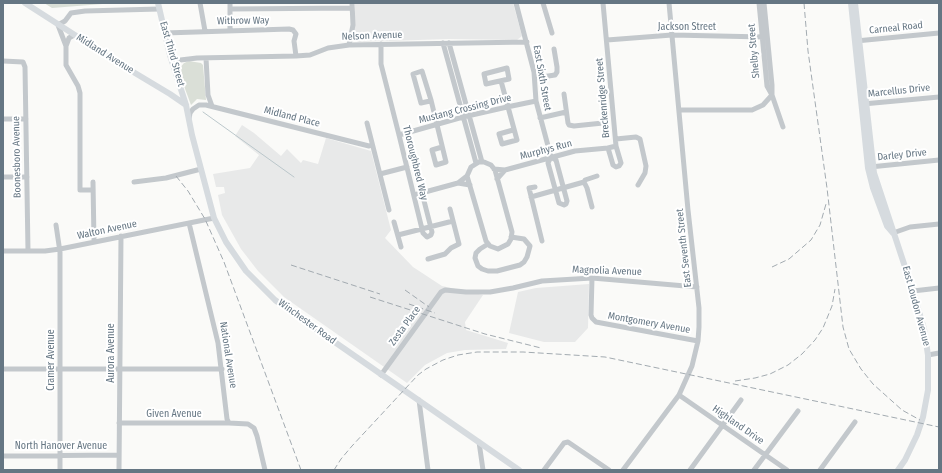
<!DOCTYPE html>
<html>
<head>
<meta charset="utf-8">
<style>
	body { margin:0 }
	#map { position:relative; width:942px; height:473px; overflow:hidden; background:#fafaf8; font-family:"Fira Sans Condensed",sans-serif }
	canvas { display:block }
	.frame { position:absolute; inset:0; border:4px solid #657683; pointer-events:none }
</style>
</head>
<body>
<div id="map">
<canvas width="942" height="473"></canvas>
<div class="frame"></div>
</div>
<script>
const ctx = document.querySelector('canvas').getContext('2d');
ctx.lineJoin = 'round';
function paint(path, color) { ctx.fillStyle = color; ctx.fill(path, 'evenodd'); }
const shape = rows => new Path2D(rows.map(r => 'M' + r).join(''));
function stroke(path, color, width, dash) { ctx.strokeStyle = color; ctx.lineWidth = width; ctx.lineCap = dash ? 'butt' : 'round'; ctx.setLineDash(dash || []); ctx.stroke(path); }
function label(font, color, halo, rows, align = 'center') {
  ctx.font = font + ' "Fira Sans Condensed",sans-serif'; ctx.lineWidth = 4; ctx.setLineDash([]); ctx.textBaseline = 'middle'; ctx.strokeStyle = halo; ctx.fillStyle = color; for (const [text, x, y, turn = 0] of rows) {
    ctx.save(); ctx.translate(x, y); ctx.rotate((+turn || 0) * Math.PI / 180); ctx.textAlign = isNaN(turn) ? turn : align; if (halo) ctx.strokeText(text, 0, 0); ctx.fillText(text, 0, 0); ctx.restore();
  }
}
paint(shape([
	[355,3,513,3,522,36,517,40,448,39,358,42,353,38],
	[242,125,254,133,281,156,287,149,301,163,303,160,318,164,326,138,371,151,391,230,385,238,413,267,442,286,483,295,465,322,466,330,508,343,506,349,465,350,447,353,425,365,407,383,284,297,258,271,241,249,222,215,218,195,225,193,224,187,216,187,213,174,250,168,259,155,235,136],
	[589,284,588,328,575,342,544,342,509,333,518,292,536,288]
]), '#e8e9e9');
paint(shape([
	[44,3,115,3,52,8],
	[189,61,201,63,203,65,206,100,197,99,191,105,184,86,179,69,184,63]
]), '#dadfd7');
stroke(shape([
	[203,112,294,177]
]), '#bbc7cb', 1);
stroke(shape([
	[200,3,205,31],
	[516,3,534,72,536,101,551,157,548,163,559,203,564,205,566,204,567,201,556,160,551,157],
	[543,3,552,33],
	[603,3,616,146,621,163,619,166,616,167,613,165,608,148],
	[759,3,767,86,772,95,772,85,764,3],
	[230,9,352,8],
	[230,30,230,3],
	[165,33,289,29,293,30,296,34,294,41,296,56],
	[74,35,69,38,66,46,58,25,65,21,71,13,85,11,159,9],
	[607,40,672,35,764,37],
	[856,41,939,33],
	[443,43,476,163],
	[449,43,482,162],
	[381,44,381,64,399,135,423,233,427,237,431,235,432,232,422,193],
	[349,45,353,25,352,3],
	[66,46,66,65,78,86,80,93,80,190,93,190],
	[206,58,208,95,212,106],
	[3,61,23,62,25,67,28,251],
	[172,61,197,58,296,56,310,55,328,48,349,45,527,42],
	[507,68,509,79,486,84,484,74,507,68],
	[535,78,555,75,557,72,557,67,554,49],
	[501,81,517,140,502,144,499,134,513,130],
	[564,94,568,123,569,125,574,126,603,123],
	[430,101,421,103,413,74,422,71,431,100,446,162,436,165,432,150,442,147],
	[863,104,939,97],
	[679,110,752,110,763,105,772,95,783,127],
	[540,118,566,112],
	[3,119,26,119],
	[189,119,190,113,193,109,199,105,206,105,369,146],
	[367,123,389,210],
	[399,135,463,117,507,107,536,101],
	[616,139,636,137,640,139,646,166,645,173,638,185],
	[479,162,484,162,491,165,495,170,512,232,511,239,508,244,498,249,490,246,486,241,467,176,471,167,479,162],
	[870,167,939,160],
	[494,169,505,170,497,179],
	[505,170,575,151,608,148,616,146],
	[380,174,407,167],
	[467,176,458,183,470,185],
	[3,177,27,177],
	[93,182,94,241],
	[134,182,166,178,201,169],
	[584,182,587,188,592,207],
	[535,187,529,188,542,241],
	[414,195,458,183],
	[531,197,584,182,585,180,597,176],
	[394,222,401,247],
	[189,223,218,343,227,419,229,423,248,424,254,428,257,436,265,470],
	[56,225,60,252,60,470],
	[893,233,910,227,939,224],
	[398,235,453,221],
	[488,244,480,249,476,253,475,258,478,266,482,269,488,271,497,271,520,265,524,262,527,257,530,246,524,239,511,237],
	[3,251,45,251,60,249,214,218],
	[428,259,445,254,451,248,459,244,450,209],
	[592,278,591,315,592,318,596,322,698,341],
	[913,291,939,288],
	[928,355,939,353],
	[3,369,222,369],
	[381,375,441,292,445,290,466,292,490,292,513,288,542,281,592,278,697,287],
	[679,395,787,470],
	[419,400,428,470],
	[119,423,229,423],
	[479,442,483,470],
	[3,456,119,455],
	[119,470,121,236],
	[544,470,564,443,568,442,609,470],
	[623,470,679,395,692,366,698,341,699,327,699,308,688,210,669,3],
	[690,470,741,400],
	[754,470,798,411],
	[820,470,855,422]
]), '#c3c8cc', 5);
stroke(shape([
	[25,3,120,64,170,94,186,105],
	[158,3,170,55,186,105,192,135,214,218,226,242,246,271,275,300,290,311,519,470],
	[851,3,868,168,873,188,887,226,893,233],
	[855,3,874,173,913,291,924,329,928,355,928,390,923,417,917,435,905,460,898,470]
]), '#d6dbdf', 6);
stroke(shape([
	[804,3,808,51,827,188,843,327,849,349,861,369,873,384,902,410,920,420],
	[176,176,188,191,205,219,224,262,301,470],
	[291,265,380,294],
	[772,267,789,259,811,240,820,225,826,204],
	[405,290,429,307],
	[370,297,485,334,541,348],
	[409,304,435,313],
	[735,381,755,378,770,374,788,365,802,354,815,340,823,328,832,306,835,289],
	[334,470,341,459,352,446,418,375,426,369,443,360,458,355,477,352,523,352,605,357,939,427]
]), '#a2aab0', 1, [6, 3]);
label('10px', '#657683', '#fff', [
	["Withrow Way",243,21,-1],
	["Jackson Street",687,27],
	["Carneal Road",896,28,-6],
	["Nelson Avenue",372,36,-2],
	["Shelby Street",754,51,-95],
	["Midland Avenue",105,54,32],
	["East Third Street",172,54,74],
	["East Sixth Street",542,78,80],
	["Marcellus Drive",899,91,-6],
	["Breckenridge Street",603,98,-95],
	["Mustang Crossing Drive",465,109,-14],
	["Midland Place",292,117,14],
	["Murphys Run",546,150,-15],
	["Darley Drive",902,155,-6],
	["Boonesboro Avenue",17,157,-91],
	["Thoroughbred Way",415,163,76],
	["Walton Avenue",107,230,-12],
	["East Seventh Street",684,248,-96],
	["Magnolia Avenue",607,271,2],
	["East Loudon Avenue",916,306,75],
	["Winchester Road",307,322,36],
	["Montgomery Avenue",649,323,10],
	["Zesta Place",405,326,-54],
	["Aurora Avenue",111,353,-90],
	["National Avenue",228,355,81],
	["Cramer Avenue",51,360,-90],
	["Given Avenue",174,414],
	["Highland Drive",738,425,35],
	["North Hanover Avenue",61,446]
]);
</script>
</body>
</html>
